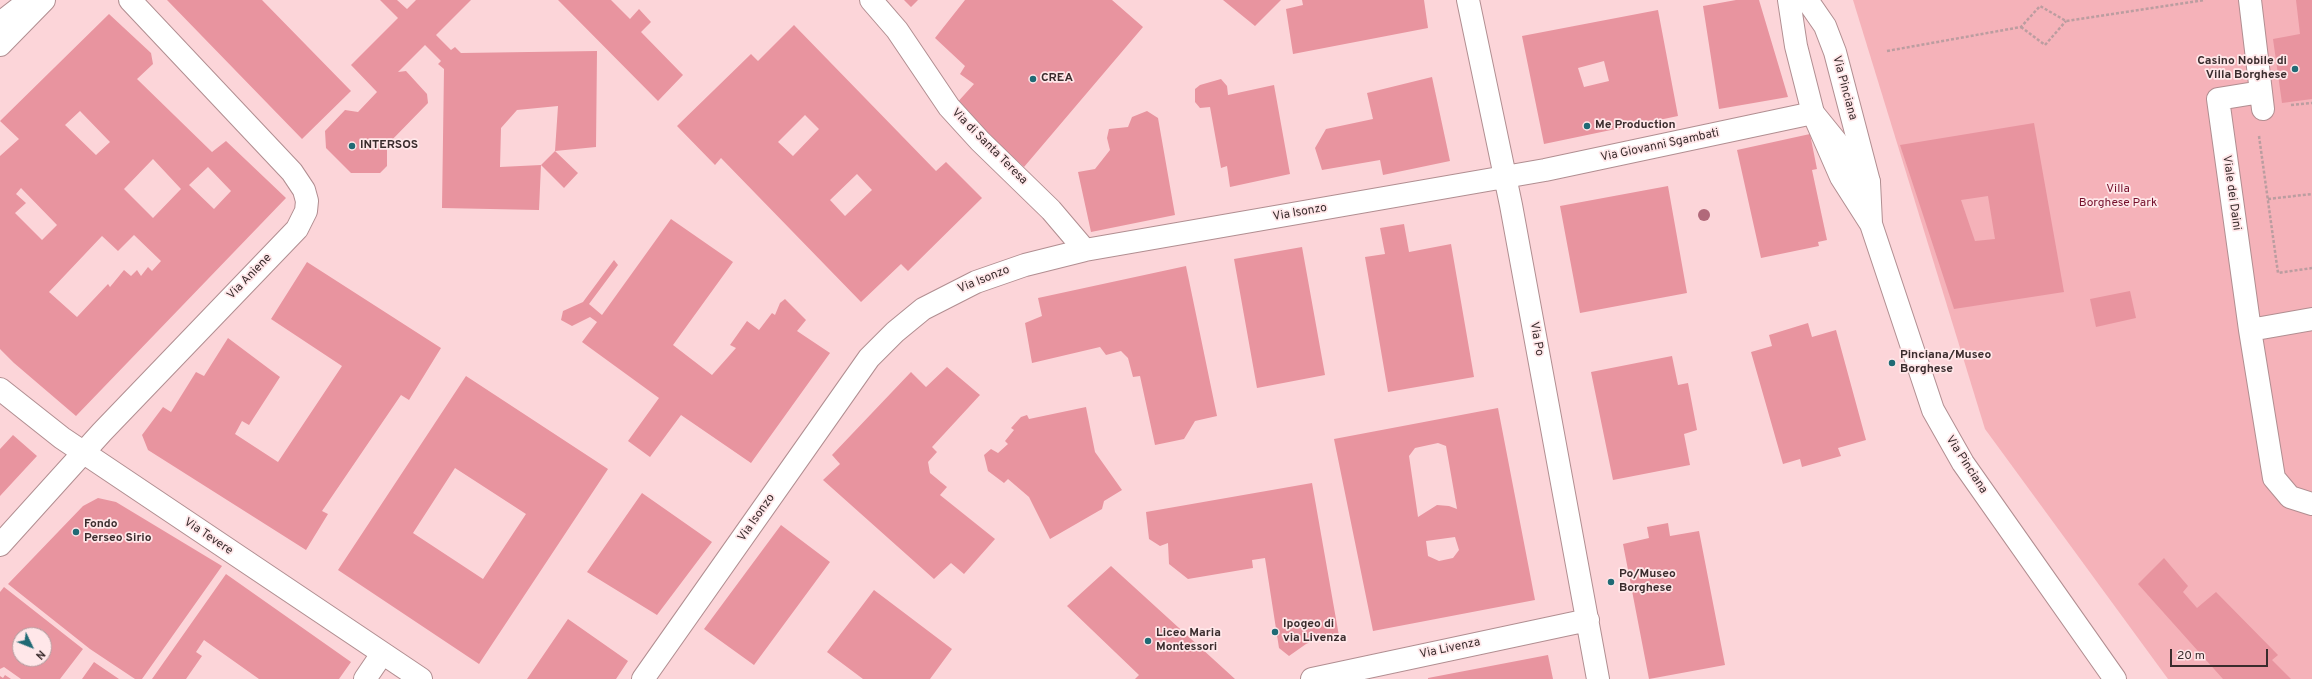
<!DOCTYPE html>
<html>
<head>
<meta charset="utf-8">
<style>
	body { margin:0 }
	#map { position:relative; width:2312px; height:679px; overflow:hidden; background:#fcd5d9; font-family:Overpass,sans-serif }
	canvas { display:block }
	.north { position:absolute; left:12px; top:627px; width:40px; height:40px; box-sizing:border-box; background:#ffe7e9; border:1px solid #b09c9e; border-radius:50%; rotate:133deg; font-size:11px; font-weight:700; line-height:16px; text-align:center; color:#3a2c2d }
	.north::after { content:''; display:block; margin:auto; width:14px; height:18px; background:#206a75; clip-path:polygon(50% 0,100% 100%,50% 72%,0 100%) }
	.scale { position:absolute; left:2170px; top:649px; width:98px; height:18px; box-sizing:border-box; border:2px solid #3a2c2d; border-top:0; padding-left:5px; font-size:12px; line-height:14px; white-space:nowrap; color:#3a2c2d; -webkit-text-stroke:3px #ffe7e9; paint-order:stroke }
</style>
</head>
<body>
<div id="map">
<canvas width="2312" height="679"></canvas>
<div class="north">N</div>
<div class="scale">20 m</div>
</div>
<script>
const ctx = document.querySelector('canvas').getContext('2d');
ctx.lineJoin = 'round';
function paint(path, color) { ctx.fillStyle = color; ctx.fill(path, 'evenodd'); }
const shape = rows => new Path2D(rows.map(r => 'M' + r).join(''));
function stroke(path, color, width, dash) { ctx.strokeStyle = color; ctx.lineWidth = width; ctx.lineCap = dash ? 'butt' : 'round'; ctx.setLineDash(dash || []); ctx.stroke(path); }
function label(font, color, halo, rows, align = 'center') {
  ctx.font = font + ' Overpass,sans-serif'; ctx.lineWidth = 3.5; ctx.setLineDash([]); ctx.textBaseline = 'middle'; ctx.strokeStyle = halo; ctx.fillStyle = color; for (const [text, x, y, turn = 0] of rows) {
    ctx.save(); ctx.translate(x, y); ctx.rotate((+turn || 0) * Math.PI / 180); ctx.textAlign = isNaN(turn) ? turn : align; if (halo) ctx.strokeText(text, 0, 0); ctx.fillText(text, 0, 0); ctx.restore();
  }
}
paint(shape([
	[1853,0,2312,0,2312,679,2168,679,1985,429]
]), '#f5b2b9');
paint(shape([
	[167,0,262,0,351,91,302,139],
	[380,0,397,0,407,9,416,0,471,0,436,35,451,50,455,47,461,53,597,51,596,147,555,151,558,106,517,110,501,128,500,167,541,165,539,210,442,208,444,69,438,64,441,61,425,45,398,72,406,71,427,94,428,103,387,145,387,166,380,173,351,173,326,148,325,131,345,110,358,112,377,92,351,65,398,18],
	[558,0,611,0,630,19,639,9,651,22,641,32,683,75,658,101],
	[904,0,918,0,911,7],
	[965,0,1112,0,1143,27,1024,167,955,105,974,84,960,74,965,66,935,38],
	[1223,0,1281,0,1255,26],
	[1302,0,1424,0,1428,28,1293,54,1286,9,1303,5],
	[1736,0,1759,0,1788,97,1719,109,1703,6],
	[2296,0,2312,0,2312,99,2282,103,2273,39,2300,34],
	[1658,10,1678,116,1544,144,1522,36],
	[1604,61,1609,81,1584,87,1578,68],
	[109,14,151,53,153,64,137,79,212,152,226,141,286,198,76,416,14,363,0,349,0,156,19,139,0,121],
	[80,111,110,142,96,155,65,125],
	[153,159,181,189,153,218,124,189],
	[208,167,231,191,214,209,189,185],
	[21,188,57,225,42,240,15,213,26,203,16,194],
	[134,235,161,261,152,271,148,267,141,276,137,270,131,276,124,270,110,287,108,284,77,317,49,292,102,236,118,251],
	[794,25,936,171,946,162,982,198,908,271,901,264,861,302,721,158,715,165,677,126,751,54,758,61],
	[805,115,819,129,793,156,778,142],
	[857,174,872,190,845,216,830,200],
	[1432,77,1450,161,1383,175,1380,160,1322,170,1315,148,1326,129,1373,119,1367,93],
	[1221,79,1227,86,1228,95,1274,85,1290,174,1230,187,1227,166,1221,168,1210,107,1200,108,1195,102,1195,89,1200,85],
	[1147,111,1158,118,1175,215,1091,232,1078,172,1095,169,1110,150,1107,138,1109,129,1128,127,1132,117],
	[2034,123,2064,292,1954,309,1900,145],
	[1988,196,1995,239,1975,241,1961,200],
	[1810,134,1817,169,1812,170,1827,240,1818,242,1819,246,1761,258,1737,150],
	[555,151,578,173,564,188,541,165],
	[1668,186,1687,293,1580,313,1560,206],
	[671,219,733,262,673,345,712,375,736,348,730,345,747,321,759,330,772,313,775,315,780,303,785,299,806,320,797,331,830,353,751,463,681,415,650,457,628,441,659,398,582,342,597,322,590,317,572,326,561,320,563,311,583,302,614,260,618,265,589,304,602,315],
	[1404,224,1409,252,1451,244,1474,377,1388,392,1365,257,1385,254,1380,228],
	[1302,247,1325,375,1257,388,1234,259],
	[307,262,441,348,409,400,401,395,322,511,328,514,306,550,148,450,142,435,163,407,171,412,196,372,204,376,228,338,280,377,249,425,242,421,235,434,278,462,342,366,271,319],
	[1186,266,1217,416,1195,421,1184,439,1155,445,1140,376,1133,377,1128,358,1121,351,1106,355,1100,347,1032,363,1025,323,1042,316,1038,298],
	[2130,291,2136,318,2096,327,2090,299],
	[1808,323,1812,337,1836,330,1866,440,1838,448,1841,456,1802,467,1800,459,1783,464,1751,352,1772,346,1769,335],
	[1672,356,1678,385,1688,383,1697,430,1684,434,1690,465,1613,480,1591,372],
	[947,367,980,395,932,447,937,452,928,462,930,473,947,487,940,495,995,539,964,574,951,563,934,579,823,480,840,464,832,455,911,372,926,387],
	[466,376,608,469,479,664,338,570],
	[455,468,526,514,483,579,413,533],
	[1086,407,1095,452,1122,490,1104,501,1102,509,1050,539,1029,497,1008,479,1004,483,988,471,984,455,991,449,998,453,1008,444,1005,441,1014,430,1011,428,1021,417,1027,415,1029,419],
	[1498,408,1535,600,1373,631,1334,439],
	[1438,443,1446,446,1457,509,1449,506,1437,505,1418,517,1409,456,1415,448],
	[1455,537,1459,550,1453,558,1439,561,1428,556,1426,541],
	[13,435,37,456,0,496,0,449],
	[1312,483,1339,636,1326,635,1306,644,1289,656,1279,648,1265,558,1252,560,1253,568,1188,579,1169,564,1168,543,1160,546,1149,539,1146,512],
	[642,493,712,542,657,615,587,572],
	[98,498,116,502,222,566,142,679,135,679,90,649,8,584,83,506],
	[1668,523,1670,536,1699,531,1725,665,1649,679,1623,544,1649,538,1647,527],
	[781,525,830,562,754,665,704,629],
	[2164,558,2188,586,2183,592,2197,608,2216,592,2278,655,2272,660,2291,679,2223,679,2138,584],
	[1111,566,1235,679,1135,679,1139,675,1067,606],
	[226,574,351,662,339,679,259,679,204,640,196,652,202,656,186,679,152,679],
	[4,587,83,649,60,679,21,679,4,667,0,669,0,592],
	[20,635,44,635,44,659,20,659],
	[874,590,952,649,930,679,863,679,827,652],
	[568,619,628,661,616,679,527,679],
	[1548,655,1553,679,1428,679,1428,678],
	[94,662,119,679,82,679],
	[5,675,11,679,0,679,0,676,3,678]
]), '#e8949f');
const minor = shape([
	[871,0,897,30,949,107,980,141,1051,210,1085,250],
	[1468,0,1511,205,1598,679],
	[2250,0,2263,109],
	[0,45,44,0],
	[2312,319,2250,330,2274,478,2290,497,2312,504],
	[2250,330,2218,99,2261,92],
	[0,389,62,438,421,679],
	[0,545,102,432,297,229,306,211,307,201,304,190,292,172,130,0],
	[365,679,382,654],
	[643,679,869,358,895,332,923,309,976,282,1025,265,1085,250,1545,170,1813,113,1869,182],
	[1312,679,1588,620]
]);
const major = shape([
	[1789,0,1796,46,1813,113,1841,177,1871,224,1933,410,1963,463,2115,679],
	[1807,0,1825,26,1835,52,1869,182,1871,223],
	[0,23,30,0]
]);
stroke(minor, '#b18e91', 24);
stroke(major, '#b18e91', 24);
stroke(shape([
	[2021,27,2045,45,2066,21],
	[1887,51,2021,27,2040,6,2066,21,2205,0],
	[2291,105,2312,103],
	[2259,136,2278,273,2312,268],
	[2268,199,2312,194]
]), '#bb9da0', 2.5, [3, 2]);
stroke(minor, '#fff', 22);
stroke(major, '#fff', 22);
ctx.fillStyle = '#b1697a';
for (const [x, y] of [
	[1704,215]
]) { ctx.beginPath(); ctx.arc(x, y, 6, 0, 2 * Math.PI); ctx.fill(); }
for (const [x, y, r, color] of [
	[2295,69,4,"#206a75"],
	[1033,79,4,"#206a75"],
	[1587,126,4,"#206a75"],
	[352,146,4,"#206a75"],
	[1892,363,4,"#206a75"],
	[76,532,4,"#206a75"],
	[1611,582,4,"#206a75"],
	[1275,632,4,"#206a75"],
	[1148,641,4,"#206a75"]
]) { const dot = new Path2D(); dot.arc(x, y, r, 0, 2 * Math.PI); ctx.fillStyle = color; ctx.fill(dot); stroke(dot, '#ffe7e9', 1.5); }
label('bold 12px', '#3a2c2d', '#ffe7e9', [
	["Casino Nobile di",2287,62,"right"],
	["Villa Borghese",2287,76,"right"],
	["CREA",1041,79],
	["Me Production",1595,126],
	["INTERSOS",360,146],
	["Pinciana/Museo",1900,356],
	["Borghese",1900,370],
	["Fondo",84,525],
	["Perseo Sirio",84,539],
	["Po/Museo",1619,575],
	["Borghese",1619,589],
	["Ipogeo di",1283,625],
	["via Livenza",1283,639],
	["Liceo Maria",1156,634],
	["Montessori",1156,648]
], 'left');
label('12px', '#3a2c2d', '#ffe7e9', [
	["Via Pinciana",1844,88,75],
	["Via Giovanni Sgambati",1660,146,-12],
	["Via di Santa Teresa",989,147,45],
	["Viale dei Daini",2231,193,82],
	["Via Isonzo",1300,213,-10],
	["Via Aniene",250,277,-46],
	["Via Isonzo",984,280,-22],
	["Via Po",1536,339,80],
	["Via Pinciana",1966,465,57],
	["Via Isonzo",757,518,-55],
	["Via Tevere",208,537,34],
	["Via Livenza",1450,649,-12]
]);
label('12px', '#74102c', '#ffe7e9', [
	["Villa",2118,190],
	["Borghese Park",2118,204]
]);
</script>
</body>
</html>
